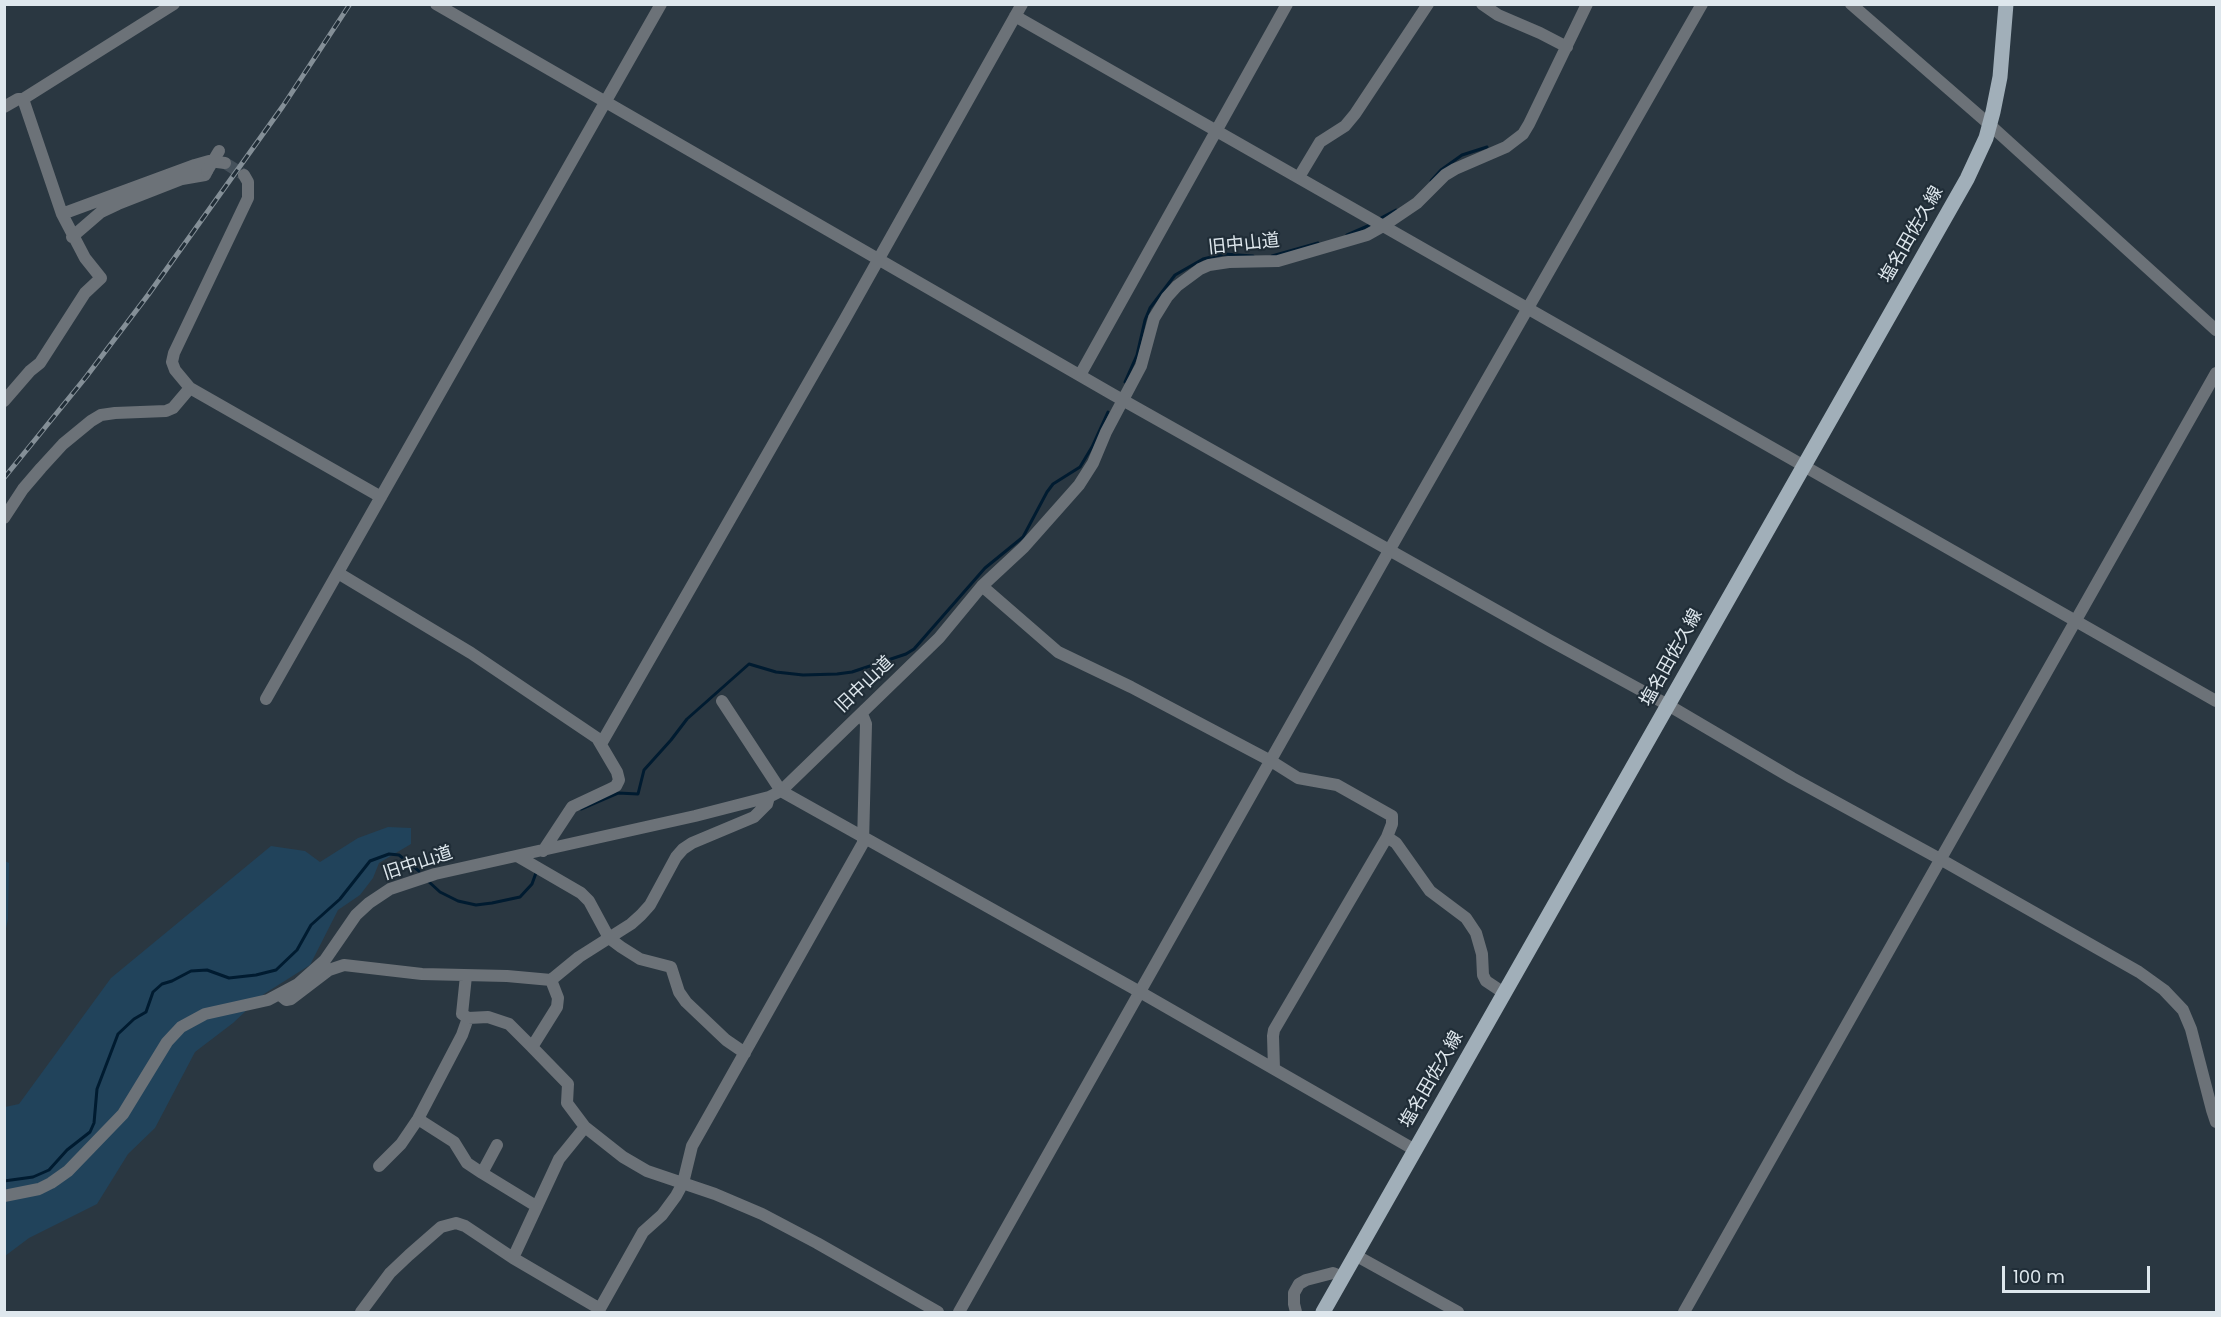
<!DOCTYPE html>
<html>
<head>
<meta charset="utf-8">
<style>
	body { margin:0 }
	#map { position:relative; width:2221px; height:1317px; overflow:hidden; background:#2a3741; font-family:Poppins,sans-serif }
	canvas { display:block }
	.frame { position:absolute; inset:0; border:6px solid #dee7ed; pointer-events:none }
	.scale { position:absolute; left:2002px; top:1266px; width:148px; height:27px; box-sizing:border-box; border:3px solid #dee7ed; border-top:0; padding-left:8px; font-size:18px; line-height:21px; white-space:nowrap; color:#dee7ed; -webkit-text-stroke:4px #202d37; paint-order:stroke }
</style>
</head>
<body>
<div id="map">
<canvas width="2221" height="1317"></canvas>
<div class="frame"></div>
<div class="scale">100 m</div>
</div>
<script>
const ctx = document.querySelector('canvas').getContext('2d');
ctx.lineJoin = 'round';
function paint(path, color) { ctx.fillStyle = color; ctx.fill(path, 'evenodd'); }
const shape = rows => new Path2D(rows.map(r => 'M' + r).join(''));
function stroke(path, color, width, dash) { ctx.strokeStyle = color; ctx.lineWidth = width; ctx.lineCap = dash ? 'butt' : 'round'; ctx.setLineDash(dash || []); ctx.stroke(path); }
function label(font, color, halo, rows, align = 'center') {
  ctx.font = font + ' Poppins,"Noto Sans JP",sans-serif'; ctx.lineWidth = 4.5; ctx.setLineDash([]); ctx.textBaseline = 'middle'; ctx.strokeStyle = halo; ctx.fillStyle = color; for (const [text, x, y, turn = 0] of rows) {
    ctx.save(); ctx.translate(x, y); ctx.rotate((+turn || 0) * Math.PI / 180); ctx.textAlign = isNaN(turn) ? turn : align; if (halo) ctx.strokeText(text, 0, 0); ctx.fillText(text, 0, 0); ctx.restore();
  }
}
paint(shape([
	[388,827,411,828,411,844,379,863,373,878,360,895,338,910,310,965,264,994,233,1023,195,1052,155,1128,128,1154,97,1204,29,1238,5,1256,5,1107,19,1104,111,978,271,846,305,851,320,862,358,838],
	[5,861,9,863,8,919,5,933]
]), '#21435b');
stroke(shape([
	[1431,181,1441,170,1462,155,1487,147],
	[1381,218,1396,210],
	[1347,235,1370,225],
	[1272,256,1318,243],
	[1125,382,1137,355,1145,320,1150,308,1175,275,1203,259,1224,254,1253,256],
	[581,809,618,793,638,794,644,770,671,740,687,719,749,664,776,672,803,675,837,674,852,672,906,654,914,649,985,568,1023,537,1047,492,1053,484,1080,467,1092,447,1108,412],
	[428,881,440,892,458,901,476,905,492,903,520,897,532,884,537,870],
	[4,1181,33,1177,49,1170,67,1150,90,1132,94,1123,97,1089,118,1034,134,1019,146,1012,153,992,162,984,172,981,191,971,207,970,229,978,256,975,276,970,297,950,311,925,340,899,370,861,389,854,399,855,419,871]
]), '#001b30', 3);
stroke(shape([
	[225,163,244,175]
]), '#45515b', 12, [12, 6]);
stroke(shape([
	[436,4,1112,394,1549,640,1668,705,1792,778,1940,859,2139,972,2164,990,2183,1010,2191,1029,2212,1110,2216,1122],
	[1482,4,1498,15,1540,33,1567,47],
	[1851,4,1990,125,2216,330],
	[1015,16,2216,701],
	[4,107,18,99,23,99,174,4],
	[244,175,248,182,248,198,174,353,172,362,175,370,190,388,381,497],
	[1299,177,1320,142,1345,126,1355,114,1428,4],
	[62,214,195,165,209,161,225,163],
	[72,237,101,212,118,204,182,179,205,175,207,171],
	[1080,375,1287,4],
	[4,401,30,371,40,363,85,293,101,278,85,258,62,214,23,99],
	[4,518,23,489,41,468,63,444,91,421,101,415,115,413,166,411,173,408,190,388],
	[338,573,471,653,597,738,617,772,619,780,616,786,610,789,572,807,543,851],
	[982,586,1058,652,1131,687,1271,761,1298,778,1337,785,1392,816,1392,824,1387,837,1396,843,1430,891,1466,918,1476,933,1482,954,1483,975,1486,981,1504,993],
	[266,699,661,4],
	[722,701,781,791,1140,992,1415,1150],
	[601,744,845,319,1022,4],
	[519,857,581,893,589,901,609,938,621,947,640,959,671,967,679,992,686,1002,726,1040,745,1053],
	[551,980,558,998,557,1007,532,1047,568,1084,567,1103,585,1127,623,1157,647,1171,715,1194,762,1214,817,1243,938,1312],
	[280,995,286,1000,291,999,329,970,344,965,422,974,507,976,551,980,579,957,631,924,641,915,650,905,676,857,683,849,692,843,754,817,767,804,769,797],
	[468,1018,488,1017,509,1024,532,1047],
	[1274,1069,1273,1036,1274,1030,1387,837],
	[418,1119,454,1142,467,1163,482,1173],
	[497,1145,482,1173,536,1206],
	[379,1166,401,1144,418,1119,462,1035,468,1018,462,1014,466,976],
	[4,1196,39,1189,51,1183,68,1171,123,1114,167,1042,181,1027,205,1014,268,1000,298,984,325,960,356,915,369,903,390,889,435,874,695,816,769,797,781,791,939,638,982,586,1024,547,1079,485,1093,463,1106,432,1141,366,1154,318,1167,297,1177,286,1200,269,1209,265,1229,262,1278,261,1367,235,1383,226,1417,203,1445,175,1455,169,1506,147,1523,134,1529,124,1587,4],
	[1355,1255,1458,1312],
	[513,1258,559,1159,585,1127],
	[361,1312,390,1273,409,1255,441,1227,456,1223,465,1226,513,1258,600,1309],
	[598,1312,643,1232,662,1215,676,1196,683,1183,692,1146,863,843,866,724,862,714],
	[959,1312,1390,549,1702,4],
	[1296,1312,1294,1304,1294,1293,1299,1284,1306,1280,1333,1273,1343,1277],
	[1684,1312,2216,373]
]), '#6c7278', 12);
stroke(shape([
	[1323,1312,1967,179,1986,138,1993,112,2000,77,2006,4]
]), '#a1afb9', 15);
const rail = shape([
	[4,478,86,377,148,295,283,106,350,4]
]);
stroke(rail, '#848f97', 5);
stroke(rail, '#202d37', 3, [9]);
stroke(shape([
	[207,171,219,151]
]), '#6c7278', 12);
label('18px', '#dee7ed', '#202d37', [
	["塩名田佐久線",1912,235,-60],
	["旧中山道",1244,245,-6],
	["塩名田佐久線",1672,658,-61],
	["旧中山道",865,685,-44],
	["旧中山道",418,864,-18],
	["塩名田佐久線",1432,1080,-60]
]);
</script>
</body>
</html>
